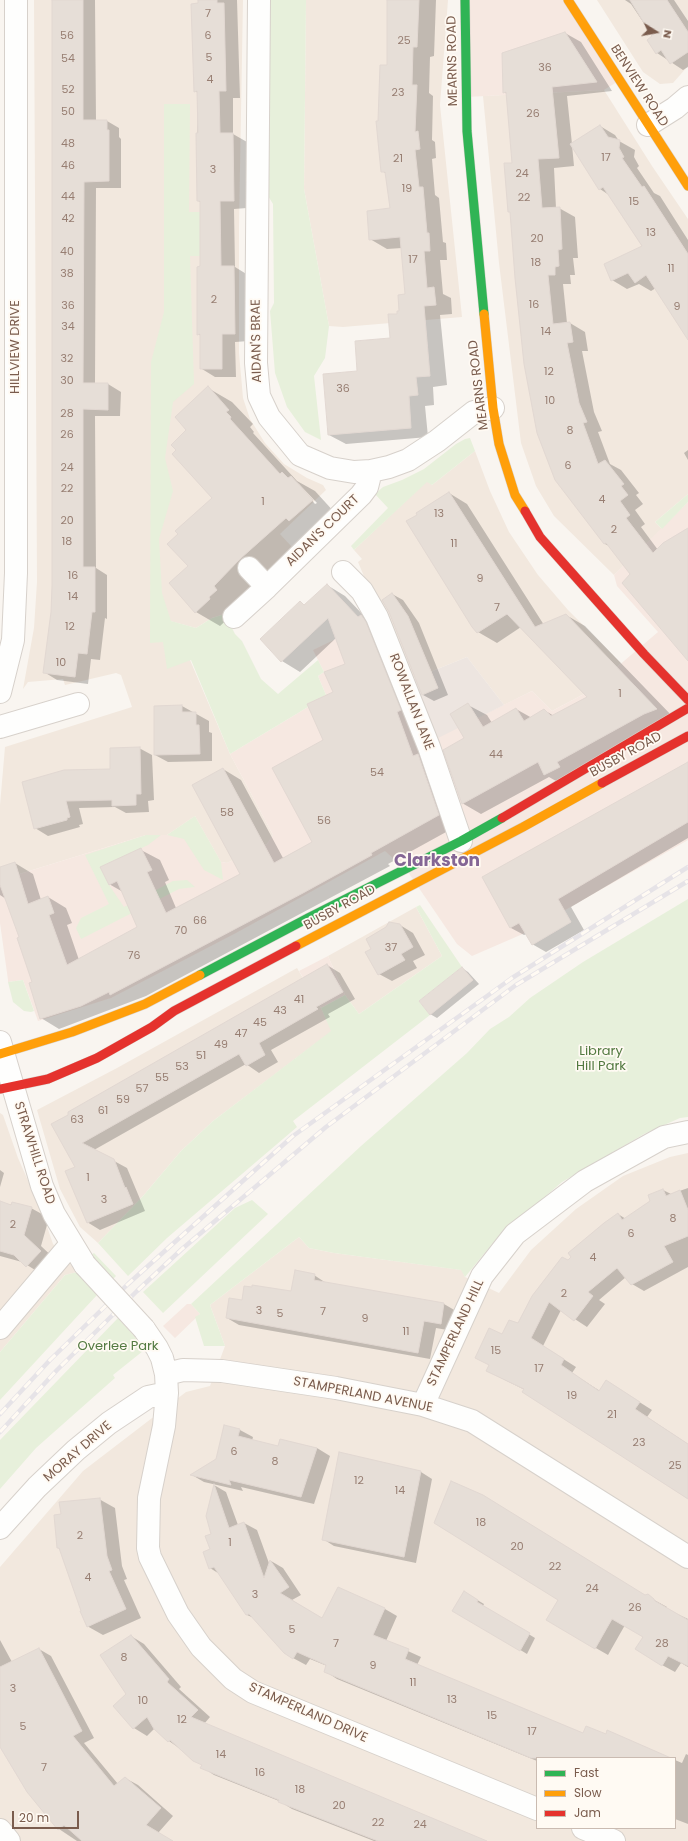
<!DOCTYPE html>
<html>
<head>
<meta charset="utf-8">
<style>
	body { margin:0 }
	#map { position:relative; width:688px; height:1841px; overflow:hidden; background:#f9f5f0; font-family:Poppins,sans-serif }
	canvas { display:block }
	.legend { position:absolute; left:536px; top:1757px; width:140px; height:72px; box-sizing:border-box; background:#fffaf3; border:1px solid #cabbb1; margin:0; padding:5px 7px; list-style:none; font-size:12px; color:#7a5c4d }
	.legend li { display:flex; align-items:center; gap:8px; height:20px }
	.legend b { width:20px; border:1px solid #cabbb1 }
	.north { position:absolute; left:636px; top:12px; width:40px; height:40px; -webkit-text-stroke:3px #fffaf3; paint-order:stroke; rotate:101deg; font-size:11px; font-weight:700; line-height:16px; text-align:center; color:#7a5c4d }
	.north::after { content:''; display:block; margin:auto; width:14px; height:18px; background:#7a5c4d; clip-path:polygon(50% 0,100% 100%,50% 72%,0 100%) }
	.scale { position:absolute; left:12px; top:1811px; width:67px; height:18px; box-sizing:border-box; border:2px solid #7a5c4d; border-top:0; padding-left:5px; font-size:12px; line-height:14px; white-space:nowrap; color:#7a5c4d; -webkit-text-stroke:3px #fffaf3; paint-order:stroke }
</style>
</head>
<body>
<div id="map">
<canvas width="688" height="1841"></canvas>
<ul class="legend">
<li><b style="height:5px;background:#30b455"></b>Fast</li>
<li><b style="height:5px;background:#ff9f0a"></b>Slow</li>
<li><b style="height:5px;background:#e5322d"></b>Jam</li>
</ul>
<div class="north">N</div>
<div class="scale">20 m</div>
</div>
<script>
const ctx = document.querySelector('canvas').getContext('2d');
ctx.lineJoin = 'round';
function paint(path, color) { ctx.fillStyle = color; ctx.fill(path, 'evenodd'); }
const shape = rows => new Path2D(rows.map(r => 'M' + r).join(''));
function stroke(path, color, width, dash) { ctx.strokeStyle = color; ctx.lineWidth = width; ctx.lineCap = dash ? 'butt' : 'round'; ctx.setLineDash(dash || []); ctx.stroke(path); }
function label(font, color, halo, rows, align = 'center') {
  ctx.font = font + ' Poppins,sans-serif'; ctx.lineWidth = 3.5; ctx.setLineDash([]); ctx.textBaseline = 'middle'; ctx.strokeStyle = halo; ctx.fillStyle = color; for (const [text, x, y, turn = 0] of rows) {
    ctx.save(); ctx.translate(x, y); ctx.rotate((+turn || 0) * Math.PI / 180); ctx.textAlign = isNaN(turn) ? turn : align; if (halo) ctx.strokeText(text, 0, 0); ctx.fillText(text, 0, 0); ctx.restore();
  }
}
paint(shape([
	[34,0,243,0,239,227,239,353,243,398,250,419,265,443,284,464,307,478,323,485,326,490,280,534,293,548,225,614,212,618,196,628,170,621,190,660,230,754,273,835,267,844,227,863,221,862,195,816,167,835,146,835,0,880,0,805,5,747,132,707,121,675,116,673,65,685,63,679,28,682,23,689,34,628,37,582],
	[306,0,448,0,440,105,462,317,343,327,329,326,304,189],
	[597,0,688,0,688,66,673,83,660,84,643,72],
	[604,90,652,166,688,219,688,494,655,522,662,529,614,575,554,516,536,486,521,443,499,263,483,96],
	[475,451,490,491,509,532,538,575,568,610,621,663,587,697,584,694,552,711,532,691,504,705,467,657,413,679,390,637,394,628,371,593,358,562,362,559,354,550,427,481,432,485],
	[416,907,442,956,359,1014,345,995,328,956],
	[297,968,321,1008,332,1031,213,1121,181,1151,143,1196,98,1243,80,1227,60,1189,37,1110,117,1068],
	[0,1113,3,1115,18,1158,42,1212,53,1244,77,1272,65,1275,0,1352],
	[688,1153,688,1841,0,1841,0,1567,83,1471,186,1392,210,1386,225,1346,210,1305,299,1237,309,1248,334,1253,462,1270,465,1277,499,1293,531,1250,576,1209,623,1176,670,1157],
	[537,1758,675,1758,675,1828,537,1828]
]), '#f2e8de');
paint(shape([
	[465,0,568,0,620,80,604,90,466,97],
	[688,502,688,840,525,933,472,956,457,944,408,872,385,851,236,933,111,998,38,1021,23,980,8,982,8,980,0,923,0,880,146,835,167,835,195,816,221,862,227,863,267,844,273,835,230,754,308,707,306,704,326,695,318,676,324,672,313,650,371,622,408,712,477,718,532,691,552,711,584,694,587,697,617,667,658,632,617,586,614,575],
	[328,956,345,995,321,1008,299,971],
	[187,1304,191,1304,200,1314,175,1338,163,1326]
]), '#f6e8e1');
paint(shape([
	[467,657,504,705,432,741,413,679]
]), '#ede5e0');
paint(shape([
	[267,0,306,0,304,189,329,326,325,358,314,376,321,440,305,432,287,407,275,373,270,311,274,303,273,204,265,191],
	[164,104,190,104,189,212,200,212,200,256,190,256,194,384,173,402,165,458,173,491,159,539,162,593,171,621,196,628,212,618,225,614,235,634,242,641,261,679,278,694,318,660,324,672,318,676,326,695,307,704,308,707,230,754,191,660,167,669,163,642,150,643,151,362,164,312],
	[470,438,475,451,432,485,427,482,354,550,351,546,388,508,375,494,383,487,402,480,424,469,456,444,465,439],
	[688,494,688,502,662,529,655,522],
	[195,816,221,862,223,880,204,870,184,839,167,835],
	[146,835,161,835,148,845,101,867,109,885,124,907,173,881,187,880,195,887,179,889,81,939,76,928,81,918,109,904,85,855],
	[688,899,688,1117,680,1118,644,1134,562,1182,497,1238,465,1277,461,1270,334,1253,309,1248,299,1237,210,1305,225,1346,204,1346,195,1317,200,1314,191,1304,361,1146,467,1053,490,1029,509,1017,530,998,583,962],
	[420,905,462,967,419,1001,430,1015,293,1121,297,1127,167,1238,128,1276,98,1243,143,1196,181,1151,213,1121,331,1031,321,1008,345,995,359,1014,442,956,416,907],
	[23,980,34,1011,31,1012,24,1011,13,1002,8,982],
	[252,1200,268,1214,163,1313,143,1292,235,1208],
	[94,1253,116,1276,112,1280,91,1255],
	[77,1272,97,1295,0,1400,0,1352,65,1275],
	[118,1318,135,1337,143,1351,113,1375,115,1378,36,1448,0,1489,0,1440]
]), '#e7f0db');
paint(shape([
	[52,0,95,0,96,121,107,121,119,128,119,137,121,139,121,188,96,188,95,384,108,384,121,392,120,416,95,416,96,568,107,575,107,619,105,618,100,660,91,659,88,684,57,680,44,672,52,612],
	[199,0,237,0,240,98,233,98,233,134,247,142,247,208,234,209,235,267,248,275,249,341,235,342,236,377,215,377,202,369,201,336,198,334,202,267,201,202,198,201,197,174,198,93,195,91],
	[392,0,436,0,434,56,430,57,429,93,433,96,432,140,435,142,436,158,432,159,435,195,439,198,443,242,446,243,447,260,440,260,443,294,451,298,452,314,440,315,447,385,433,387,434,405,425,406,428,437,346,444,329,435,358,372,391,338,406,295,402,248,387,249,370,239,391,209,387,174,382,171,379,121,388,66],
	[625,0,674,0,688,21,688,67,683,70,657,53,653,37,631,4],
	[565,33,581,42,612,91,567,96,572,144,600,126,615,135,619,141,635,150,634,157,639,166,637,168,654,193,660,196,688,240,688,335,656,288,651,291,639,284,627,289,612,280,643,247,609,195,600,189,572,145,574,166,554,168,556,208,559,208,575,217,578,258,573,258,575,275,570,275,571,284,563,284,567,323,570,323,585,332,588,351,582,351,594,412,602,431,598,432,610,464,621,470,639,493,636,495,643,504,635,510,645,524,641,527,658,550,688,529,688,659,632,574,611,547,605,544,513,164,507,94,504,92],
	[208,388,232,402,253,424,250,427,254,432,253,433,297,481,315,491,336,514,310,532,265,573,238,600,234,613,220,626,196,612,189,566,179,534,213,498,177,450],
	[295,481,299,484,317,503,315,504],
	[688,450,688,460,684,453],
	[449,493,467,504,544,625,566,615,585,626,675,719,563,785,549,777,481,814,462,803,468,705,487,715,492,723,516,709,532,718,544,710,554,716,589,698,521,627,497,643,478,632],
	[327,585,345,596,368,620,457,826,388,864,390,866,146,996,59,1029,41,1018,34,983,20,938,6,899,0,895,0,868,15,863,33,874,41,900,48,897,66,908,72,923,67,925,79,960,139,928,123,892,109,884,141,850,160,860,169,880,165,882,176,908,241,874,223,769,241,780,283,858,313,842,324,741,335,692,346,664,336,638,300,672,282,661,261,639,300,603,305,606],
	[392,594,403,600,419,623,448,695,434,701,423,695],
	[182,706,209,721,209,732,212,733,212,761,168,762,155,755,155,707],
	[139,748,152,755,154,800,148,801,149,812,126,813,115,807,79,808,83,824,79,825,80,827,48,836,35,828,23,782,111,770],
	[688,763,688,838,571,907,584,930,546,952,532,944,527,934,524,935,511,928,483,877],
	[400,925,413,933,425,955,413,961,417,968,392,981,379,974,373,949],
	[327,965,340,973,355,999,328,1014,330,1017,271,1050,278,1062,259,1073,246,1064,94,1150,127,1168,145,1211,100,1230,87,1222,76,1167,53,1124],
	[462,968,468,972,479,984,437,1018,430,1014],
	[0,1170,4,1173,0,1187],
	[688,1188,688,1267,644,1291,632,1284,626,1277,599,1300,605,1304,587,1327,561,1310,543,1346,576,1367,572,1373,600,1391,606,1381,652,1410,647,1417,688,1444,688,1499,525,1390,487,1371,490,1365,477,1358,502,1336,519,1324,568,1262,618,1214,626,1219,651,1201,663,1190,671,1194],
	[0,1203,31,1208,49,1218,41,1246,58,1262,45,1276,22,1262,0,1256],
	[314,1275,326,1283,444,1304,456,1311,453,1331,436,1328,430,1359,239,1325,227,1318,242,1301,292,1292],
	[224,1426,240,1430,253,1437,252,1441,279,1447,281,1440,317,1448,330,1456,314,1504,241,1487,243,1491,204,1482,192,1475,217,1460],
	[421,1472,432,1479,416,1563,334,1546,323,1539],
	[214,1485,226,1492,238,1525,244,1523,257,1530,270,1566,271,1561,283,1568,301,1595,292,1600,322,1619,385,1609,397,1616,386,1641,421,1657,417,1665,584,1734,670,1758,537,1758,537,1761,337,1679,325,1671,327,1666,310,1659,306,1665,293,1658,254,1618,247,1615,221,1575,210,1568,213,1535,207,1516],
	[99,1499,115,1508,122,1566,127,1579,124,1580,141,1618,103,1635,87,1626,61,1549,58,1548],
	[464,1592,484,1604,483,1606,535,1638,527,1654,454,1610],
	[647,1596,667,1607,667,1609,688,1619,688,1667,681,1663,675,1672,662,1665,644,1637,625,1625,608,1655,547,1620],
	[131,1636,144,1644,181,1687,179,1689,210,1717,204,1724,484,1841,374,1841,292,1809,279,1801,214,1775,202,1767,203,1765,169,1741,155,1728,147,1736,134,1728,114,1706,127,1695],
	[0,1640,12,1662,39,1649,51,1656,94,1738,84,1743,118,1784,125,1778,138,1785,173,1816,158,1833,171,1841,77,1841,59,1829,0,1744],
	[686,1754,688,1755,688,1824,675,1819,675,1760,682,1763]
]), '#0003');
const building = shape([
	[52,0,83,0,83,120,107,120,107,130,109,130,109,181,84,182,83,383,108,383,108,410,83,409,83,567,95,567,95,612,92,612,87,654,78,653,75,677,43,673,51,612,52,586,52,0],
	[198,0,217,0,217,3,224,3,226,91,219,91,220,133,233,133,234,201,220,201,221,266,234,266,235,334,222,334,222,369,200,369,200,334,197,335,197,267,200,266,200,201,197,201,196,133,198,133,197,91,194,92,191,4,198,3,198,0],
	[387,0,419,0,417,47,413,47,412,85,417,85,415,132,418,131,420,149,415,150,419,187,423,187,427,233,429,233,430,251,424,251,427,288,434,287,436,305,424,306,430,376,416,377,418,395,409,396,411,428,328,435,323,374,357,371,355,341,390,338,388,314,397,314,397,311,399,311,398,295,405,294,400,237,369,240,367,211,390,208,385,172,381,172,376,121,378,121,380,65,387,65,387,0],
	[630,0,667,0,688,32,688,52,670,64,661,50,656,54,647,40,652,36,630,0],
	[565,32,597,82,552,87,559,158,538,159,542,208,560,207,562,249,558,250,559,266,555,267,555,275,548,275,553,324,570,322,573,342,567,343,579,403,587,422,583,423,598,464,605,460,624,484,621,486,628,495,620,501,630,515,626,518,653,553,663,543,688,528,688,661,622,583,630,574,606,543,604,544,555,480,537,433,524,364,515,278,510,212,508,212,504,163,512,163,506,92,503,93,502,53,565,32],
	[600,125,608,137,620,140,619,148,624,157,622,158,642,187,644,186,688,254,688,340,646,275,635,283,628,273,611,281,604,264,642,246,603,187,599,190,570,144,600,125],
	[208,386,229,410,226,412,231,417,230,419,280,474,282,472,288,478,291,476,313,500,289,521,286,518,240,559,214,586,217,590,209,597,210,599,195,613,169,583,188,566,167,544,178,534,175,531,212,498,172,454,176,450,171,445,186,430,175,417,208,386],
	[449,492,535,627,566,614,657,709,644,714,557,762,560,767,544,775,538,762,462,804,443,750,464,738,450,714,468,703,483,727,516,708,524,721,544,709,551,716,587,697,507,614,477,633,472,627,406,521,417,515,416,513,449,492],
	[327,584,358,617,361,615,366,622,401,710,397,712,413,756,418,754,439,815,371,853,372,855,303,893,110,995,109,992,81,1006,40,1019,29,983,32,982,17,938,19,937,0,885,0,867,15,862,28,904,48,896,54,913,49,915,67,965,137,927,117,881,109,885,100,867,141,848,152,870,147,872,166,913,240,874,192,785,223,768,274,863,312,842,272,768,323,740,307,704,333,692,324,672,345,664,328,618,281,662,260,639,300,601,304,605,327,584],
	[392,593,408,616,438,688,422,695,389,612,382,600,392,593],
	[182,705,182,712,196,712,196,725,199,725,200,754,154,755,154,706,182,705],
	[140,747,141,794,136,794,136,805,112,806,112,800,66,801,70,817,67,818,67,820,34,829,22,782,64,770,110,769,110,748,140,747],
	[688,762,688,822,558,899,571,922,532,945,519,923,510,928,482,877,688,762],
	[389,922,400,924,413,947,401,954,405,960,378,975,365,952,371,949,366,939,386,927,389,922],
	[327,964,343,992,316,1007,318,1009,259,1043,265,1055,246,1066,239,1054,82,1143,114,1159,125,1188,126,1187,133,1204,87,1223,65,1171,75,1167,51,1124,68,1115,68,1112,327,964],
	[462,967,473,980,430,1015,419,1001,462,967],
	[663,1189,666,1196,680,1190,688,1210,688,1236,664,1246,673,1262,631,1285,617,1268,588,1292,593,1296,574,1321,549,1302,531,1338,564,1359,561,1365,599,1391,606,1380,640,1402,635,1409,688,1444,688,1499,536,1401,522,1392,524,1389,486,1371,489,1365,475,1358,489,1328,502,1334,509,1320,518,1323,532,1296,562,1257,568,1260,571,1257,568,1253,604,1223,618,1213,622,1220,650,1201,648,1195,663,1189],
	[0,1201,11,1205,12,1202,32,1207,24,1235,41,1251,26,1267,14,1255,0,1251,0,1201],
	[295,1270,315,1274,314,1280,444,1303,441,1324,424,1321,418,1353,226,1318,229,1298,242,1300,244,1286,252,1287,252,1285,291,1291,295,1270],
	[224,1425,240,1429,238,1436,278,1446,280,1439,317,1448,301,1497,229,1480,231,1485,190,1475,216,1459,224,1425],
	[339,1452,421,1471,404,1557,322,1540,339,1452],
	[451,1481,483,1495,645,1595,648,1594,654,1599,655,1601,688,1620,688,1666,668,1656,662,1666,635,1649,643,1637,612,1619,595,1649,546,1620,558,1600,434,1523,451,1481],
	[214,1484,229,1528,244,1522,264,1578,270,1560,289,1587,280,1593,322,1618,338,1587,385,1608,373,1635,409,1649,405,1659,583,1733,586,1726,606,1734,607,1730,671,1758,531,1758,324,1672,326,1665,297,1652,293,1659,284,1653,249,1614,246,1615,214,1567,209,1569,203,1552,210,1549,205,1536,211,1534,206,1516,214,1484],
	[100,1498,107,1556,112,1570,109,1571,126,1609,87,1627,80,1611,81,1611,59,1548,57,1548,54,1515,61,1514,59,1502,100,1498],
	[464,1591,478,1600,477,1602,530,1633,520,1651,452,1611,464,1591],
	[131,1635,169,1679,167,1682,198,1710,191,1717,487,1841,378,1841,278,1802,279,1800,200,1768,202,1765,193,1761,170,1740,168,1742,154,1729,147,1717,133,1729,113,1706,126,1694,100,1655,131,1635],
	[39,1648,82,1731,73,1736,114,1786,125,1777,161,1808,146,1825,173,1841,82,1841,64,1825,58,1830,27,1792,0,1747,0,1667,39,1648]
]);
paint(building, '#e6ded7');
stroke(building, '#e2d8d2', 1);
const street = shape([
	[259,0,256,363,259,396,269,417,300,455,330,468,354,472,371,471,389,467,408,460,437,441,474,412,493,408],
	[648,125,675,108,688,97],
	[249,568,267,587],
	[343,572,362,591,377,617,429,747,461,841],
	[234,617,267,587,361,495,367,487,371,471],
	[0,692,13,640,16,573,16,0],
	[0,727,78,704],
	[0,1042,42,1186,54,1214,85,1265],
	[0,1328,71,1244],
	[144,1329,157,1348,162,1358,166,1374,167,1393,164,1426,149,1498,148,1548,150,1557,178,1614,201,1647,233,1679,253,1692,537,1809],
	[166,1374,183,1370,222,1371,336,1388,423,1405,472,1421,688,1557],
	[423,1405,482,1276,515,1234,585,1181,664,1137,688,1132],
	[0,1528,37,1487,76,1450,109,1423,148,1397,167,1393],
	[583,1828,614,1841],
	[0,1830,9,1841]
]);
const fast = shape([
	[465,0,467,131,484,314],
	[200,975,308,918,461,841,502,818]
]);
const slow = shape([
	[568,0,688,186],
	[484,314,493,408,499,444,515,495,525,511],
	[296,946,523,827,602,783],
	[0,1054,72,1032,145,1004,200,975]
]);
const jam = shape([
	[525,511,540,537,644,654,688,700],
	[602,783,688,736],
	[502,818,688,708],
	[0,1089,48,1079,97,1058,152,1027,174,1011,296,946]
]);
stroke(street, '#d7d1cb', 24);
stroke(fast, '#d9d2cb', 10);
stroke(slow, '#d9d2cb', 10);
stroke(jam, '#d9d2cb', 10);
stroke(street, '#fefefd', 22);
stroke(fast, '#30b455', 9);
stroke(slow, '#ff9f0a', 9);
stroke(jam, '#e5322d', 9);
const rail = shape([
	[0,1414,50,1360,128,1284,293,1136,512,978,688,867],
	[0,1432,57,1370,137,1291,182,1249,326,1127,516,985,688,881]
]);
stroke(rail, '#e6e3e7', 4.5);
stroke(rail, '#fffaf3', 3, [9]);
const streetBridge = shape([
	[85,1265,144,1329]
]);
stroke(streetBridge, '#d7d1cb', 24, []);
stroke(streetBridge, '#fefefd', 22);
label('11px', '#977e72', null, [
	["7",208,14],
	["56",67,36],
	["6",208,36],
	["25",404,41],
	["5",209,58],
	["54",68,59],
	["36",545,68],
	["4",210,80],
	["52",68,90],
	["23",398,93],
	["50",68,112],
	["26",533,114],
	["48",68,144],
	["17",606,158],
	["21",398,159],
	["46",68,166],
	["3",213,170],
	["24",522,174],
	["19",407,189],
	["44",68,197],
	["22",524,198],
	["15",634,202],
	["42",68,219],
	["13",651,233],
	["20",537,239],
	["40",67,252],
	["17",413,260],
	["18",536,263],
	["11",671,269],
	["38",67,274],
	["2",214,300],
	["16",534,305],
	["36",68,306],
	["9",677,307],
	["34",68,327],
	["14",546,332],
	["32",67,359],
	["12",549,372],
	["30",67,381],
	["36",343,389],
	["10",550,401],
	["28",67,414],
	["8",570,431],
	["26",67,435],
	["6",568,466],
	["24",67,468],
	["22",67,489],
	["4",602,500],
	["1",263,502],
	["13",439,514],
	["20",67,521],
	["2",614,530],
	["18",67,542],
	["11",454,544],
	["16",73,576],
	["9",480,579],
	["14",73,597],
	["7",497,608],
	["12",70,627],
	["10",61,663],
	["1",620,694],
	["44",496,755],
	["54",377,773],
	["58",227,813],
	["56",324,821],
	["66",200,921],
	["70",181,931],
	["37",391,948],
	["76",134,956],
	["41",299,1000],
	["43",280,1011],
	["45",260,1023],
	["47",241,1034],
	["49",221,1045],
	["51",201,1056],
	["53",182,1067],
	["55",162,1078],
	["57",142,1089],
	["59",123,1100],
	["61",103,1111],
	["63",77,1120],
	["1",88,1178],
	["3",104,1200],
	["8",673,1219],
	["2",13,1225],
	["6",631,1234],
	["4",593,1258],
	["2",564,1294],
	["3",259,1311],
	["7",323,1312],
	["5",280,1314],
	["9",365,1319],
	["11",406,1332],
	["15",496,1351],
	["17",539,1369],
	["19",572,1396],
	["21",612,1415],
	["23",639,1443],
	["6",234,1452],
	["8",275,1462],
	["25",675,1466],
	["12",359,1481],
	["14",400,1491],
	["18",481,1523],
	["2",80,1536],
	["1",230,1543],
	["20",517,1547],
	["22",555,1567],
	["4",88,1578],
	["24",592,1589],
	["3",255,1595],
	["26",635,1608],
	["5",292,1630],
	["7",336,1644],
	["28",662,1644],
	["8",124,1658],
	["9",373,1666],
	["11",413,1683],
	["3",13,1689],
	["13",452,1700],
	["10",143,1701],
	["15",492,1716],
	["12",182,1720],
	["5",23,1727],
	["17",532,1732],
	["14",221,1755],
	["7",44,1768],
	["16",260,1773],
	["18",300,1790],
	["20",339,1806],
	["22",378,1823],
	["24",420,1825]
]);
label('13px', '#7a5c4d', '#fffaf3', [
	["MEARNS ROAD",453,61,-91],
	["BENVIEW ROAD",639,86,57],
	["AIDAN'S BRAE",257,341,-91],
	["HILLVIEW DRIVE",16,347,-90],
	["MEARNS ROAD",479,385,-97],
	["AIDAN'S COURT",323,531,-44],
	["ROWALLAN LANE",411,702,69],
	["BUSBY ROAD",626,755,-29],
	["BUSBY ROAD",340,908,-29],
	["STRAWHILL ROAD",34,1153,72],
	["STAMPERLAND HILL",456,1333,-65],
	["STAMPERLAND AVENUE",363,1395,11],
	["MORAY DRIVE",78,1452,-41],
	["STAMPERLAND DRIVE",308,1713,24]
]);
label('13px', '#537a41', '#fffaf3', [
	["Library",601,1052],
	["Hill Park",601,1067],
	["Overlee Park",118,1347]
]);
label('bold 17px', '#846695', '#fffaf3', [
	["Clarkston",437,862]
]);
</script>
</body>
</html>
